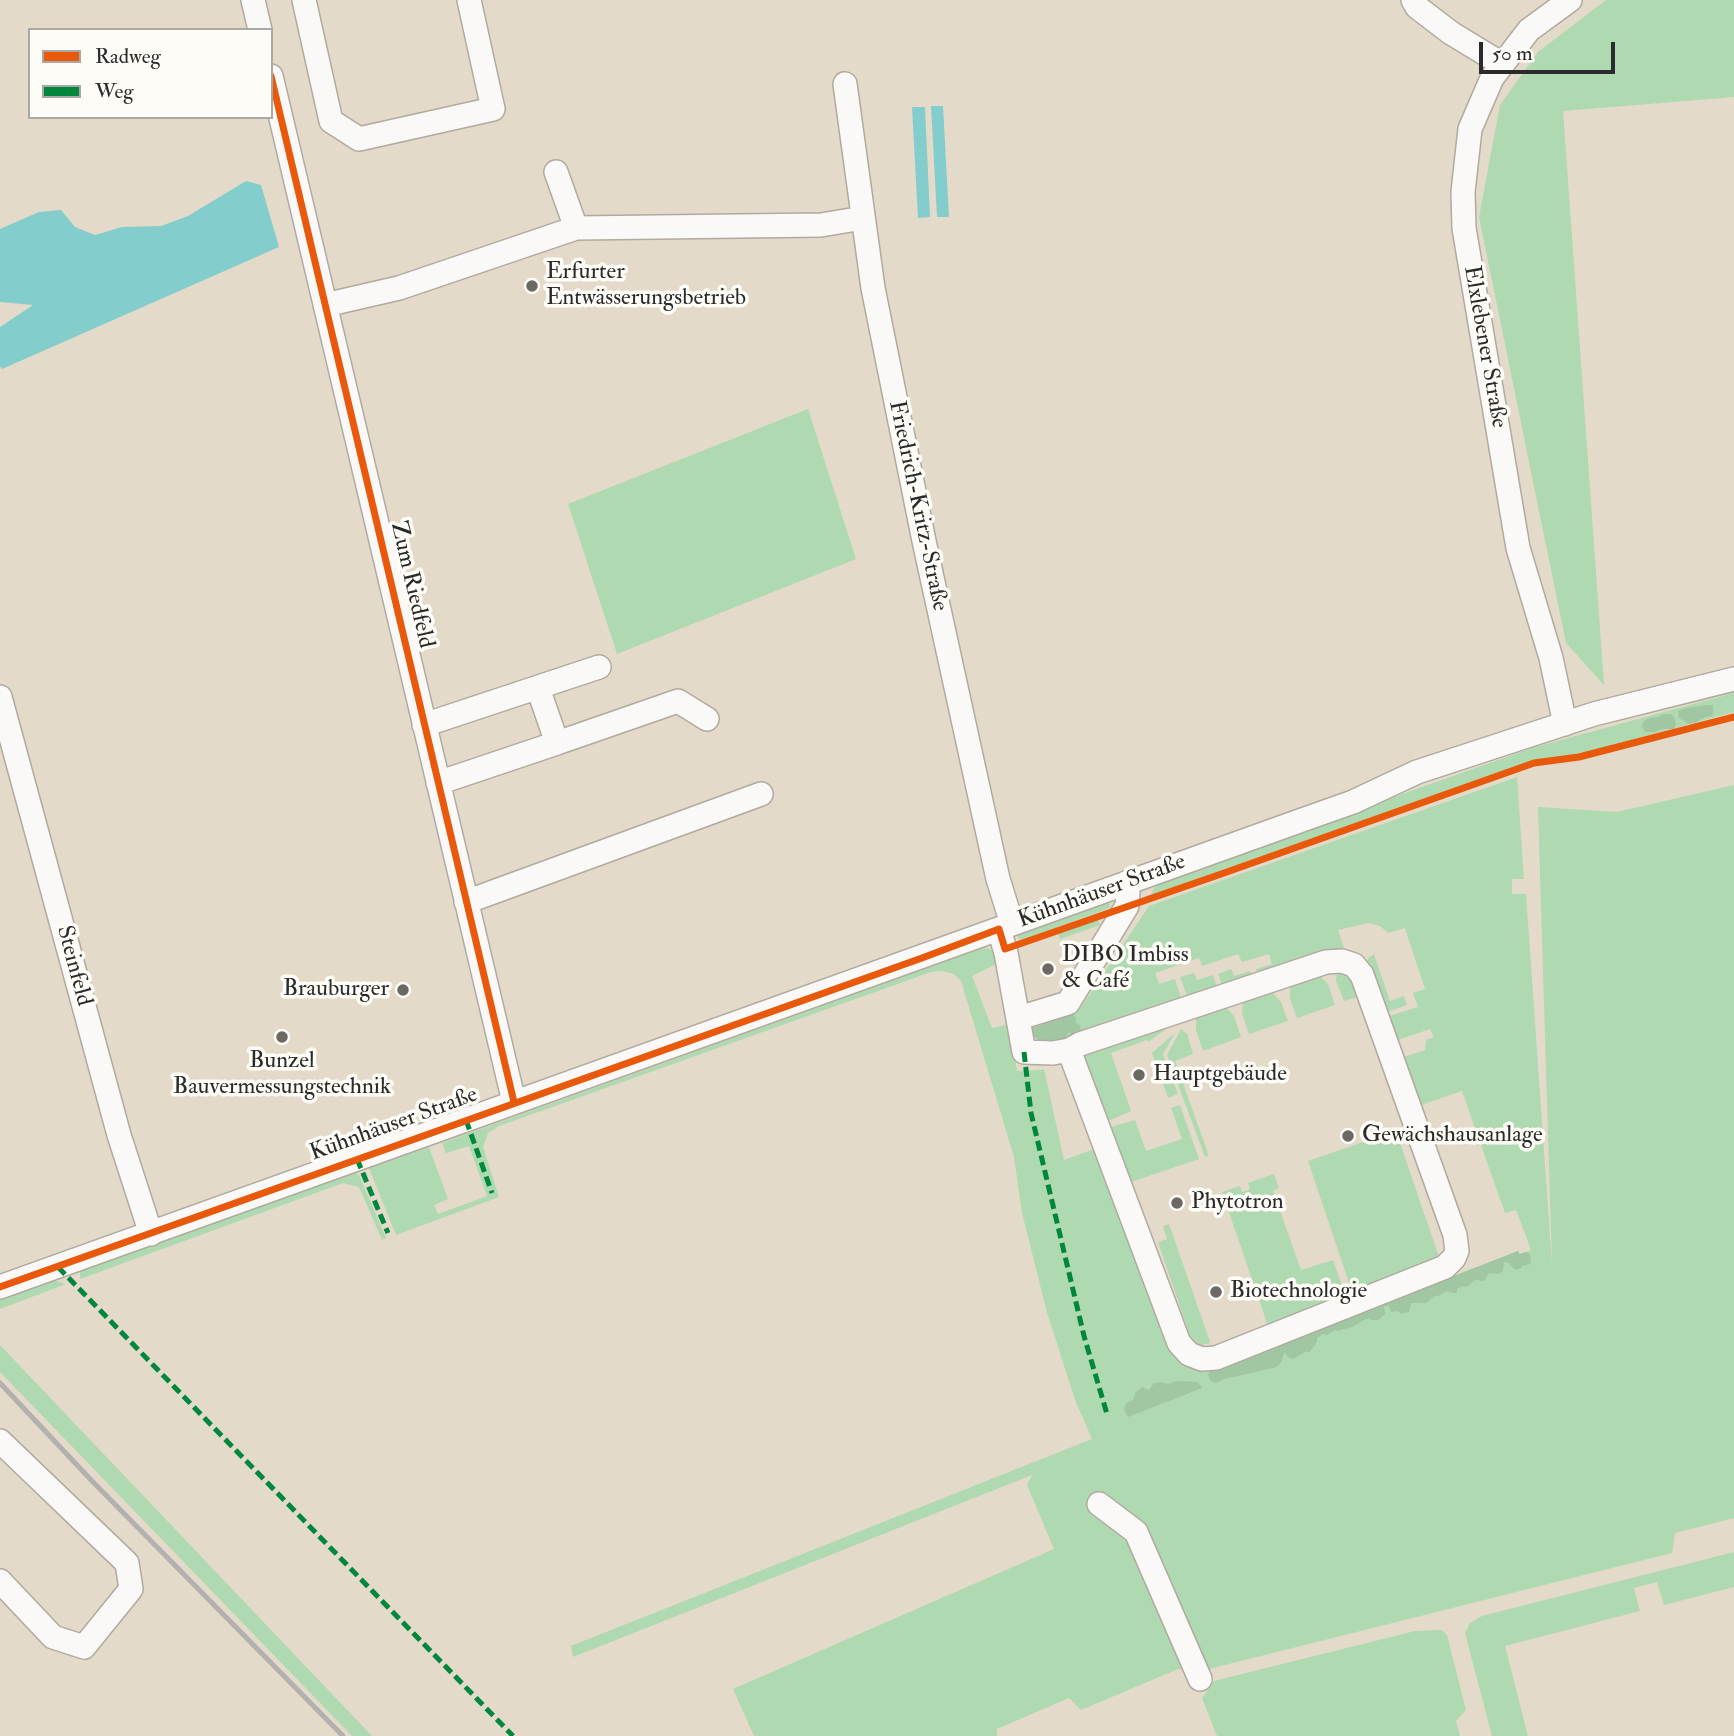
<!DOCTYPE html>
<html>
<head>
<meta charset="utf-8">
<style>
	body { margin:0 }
	#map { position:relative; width:1734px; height:1736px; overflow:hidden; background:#e4dac9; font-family:"IM FELL Double Pica",serif }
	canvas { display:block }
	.legend { position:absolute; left:28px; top:28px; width:245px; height:91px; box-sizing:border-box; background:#fdfcf7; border:2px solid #a9a8a5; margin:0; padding:9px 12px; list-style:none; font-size:21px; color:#2b2b2b }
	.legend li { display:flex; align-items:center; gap:14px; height:35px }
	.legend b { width:35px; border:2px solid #a9a8a5 }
	.scale { position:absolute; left:1479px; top:42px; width:136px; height:32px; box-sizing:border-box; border:4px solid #2b2b2b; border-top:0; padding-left:9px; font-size:21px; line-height:24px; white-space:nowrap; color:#2b2b2b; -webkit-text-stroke:5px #fdfcf7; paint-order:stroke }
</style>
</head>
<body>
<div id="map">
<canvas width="1734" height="1736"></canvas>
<ul class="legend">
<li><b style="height:9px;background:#e8590c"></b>Radweg</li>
<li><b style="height:9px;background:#00873e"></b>Weg</li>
</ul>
<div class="scale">50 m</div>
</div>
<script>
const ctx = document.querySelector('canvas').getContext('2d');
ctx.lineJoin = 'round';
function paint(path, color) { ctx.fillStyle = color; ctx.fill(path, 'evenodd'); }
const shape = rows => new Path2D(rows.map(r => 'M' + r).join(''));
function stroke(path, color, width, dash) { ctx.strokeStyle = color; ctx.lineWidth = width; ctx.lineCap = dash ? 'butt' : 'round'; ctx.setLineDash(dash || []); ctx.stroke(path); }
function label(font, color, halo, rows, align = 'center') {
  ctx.font = font + ' "IM FELL Double Pica",serif'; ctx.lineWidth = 7; ctx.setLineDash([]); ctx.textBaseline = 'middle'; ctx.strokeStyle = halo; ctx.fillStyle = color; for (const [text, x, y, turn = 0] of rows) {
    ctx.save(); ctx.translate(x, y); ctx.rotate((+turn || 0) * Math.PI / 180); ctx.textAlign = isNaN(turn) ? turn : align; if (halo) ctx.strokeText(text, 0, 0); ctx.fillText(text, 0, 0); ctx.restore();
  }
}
paint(shape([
	[1606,0,1734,0,1734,97,1563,111,1604,685,1566,643,1479,217,1500,105,1538,52],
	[808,409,856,559,617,654,568,504],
	[1734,693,1734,712,1580,754,1536,760,1525,763,1151,895,1157,881,1535,747],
	[1517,777,1524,879,1512,879,1512,894,1526,894,1552,1265,1538,807,1617,812,1734,785,1734,1518,1675,1533,1672,1553,1205,1670,1178,1669,1081,1710,1069,1698,997,1729,997,1736,754,1736,733,1689,1054,1549,1027,1485,1032,1475,573,1657,571,1646,1092,1439,1075,1400,1046,1309,1022,1213,1014,1157,961,981,954,974,942,971,931,972,499,1126,488,1133,483,1147,499,1197,396,1235,369,1168,429,1147,448,1199,434,1205,438,1214,487,1196,469,1146,446,1153,442,1143,980,949,987,948,992,950,998,963,972,976,992,1028,1010,1024,1017,1071,1040,1070,1044,1069,1064,1160,1097,1148,1171,1348,1219,1367,1518,1251,1520,1254,1531,1250,1516,1210,1505,1213,1462,1091,1418,1106,1401,1058,1425,1050,1426,1040,1434,1037,1430,1029,1395,1041,1386,1017,1418,1007,1413,993,1425,989,1405,928,1388,933,1380,926,1369,923,1338,930,1344,948,1258,976,1256,969,1272,964,1269,954,1242,962,1238,954,1202,966,1199,958,1155,973,1159,984,1175,979,1182,1001,1050,1044,1043,1024,1077,1013,1149,906],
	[1104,901,1110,904,1110,908,1021,940,1018,938,1018,933],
	[1098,919,1100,925,1060,939,1058,934],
	[1374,954,1390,1001,1404,996,1407,1005,1384,1013,1367,963,1368,958],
	[1231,969,1234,976,1250,971,1253,978,1223,988,1218,974],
	[1337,969,1347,971,1361,996,1344,1001,1336,981],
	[1194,973,1197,980,1213,975,1218,990,1188,999,1180,977],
	[1318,974,1328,984,1335,1005,1297,1018,1290,999,1290,983],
	[1270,990,1281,1002,1288,1021,1249,1034,1242,1013,1243,999],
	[1224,1005,1234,1016,1241,1037,1203,1051,1196,1030,1196,1015],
	[1165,1023,1169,1027,1148,1042,1147,1040,1111,1053,1131,1111,1108,1121,1105,1120,1082,1053],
	[1181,1029,1187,1034,1193,1054,1175,1061,1208,1153,1208,1156,1205,1157,1167,1055],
	[1175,1033,1163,1054,1178,1094,1168,1098,1152,1053],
	[1180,1105,1199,1159,1128,1183,1109,1131,1111,1127,1135,1120,1146,1151,1182,1139,1171,1108],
	[1396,1131,1440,1260,1353,1295,1308,1161],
	[348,1173,355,1173,359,1175,386,1238,382,1240,359,1187,343,1183,80,1279,80,1271],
	[1274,1174,1279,1188,1273,1191,1301,1270,1333,1260,1346,1297,1269,1329,1222,1192,1240,1186,1242,1192,1250,1189,1248,1183],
	[1169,1224,1209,1339,1210,1343,1201,1345,1197,1343,1190,1336,1158,1242,1167,1239,1163,1226],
	[53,1280,66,1284,0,1309,0,1298],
	[0,1345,272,1631,372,1736,352,1736,0,1372],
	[1734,1552,1734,1587,1664,1605,1657,1582,1634,1588,1640,1611,1505,1646,1528,1736,1492,1736,1465,1633,1470,1623,1482,1616],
	[1442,1630,1447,1635,1466,1710,1456,1721,1460,1736,1217,1736,1202,1698,1214,1681,1415,1631]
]), '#afd9b0');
paint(shape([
	[1708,705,1713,705,1713,715,1700,719,1698,722,1689,724,1679,718,1678,711,1686,708],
	[1664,714,1671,714,1674,717,1676,724,1674,729,1664,729,1653,732,1645,732,1642,727,1643,722,1649,718,1658,717],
	[1073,1014,1076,1019,1076,1023,1080,1025,1081,1034,1073,1037,1070,1032,1067,1034,1065,1040,1047,1046,1030,1034,1029,1029],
	[1518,1251,1519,1254,1526,1252,1530,1254,1531,1264,1522,1266,1521,1268,1515,1270,1509,1263,1504,1262,1503,1271,1499,1274,1489,1273,1484,1281,1475,1280,1467,1287,1462,1286,1457,1289,1457,1293,1453,1293,1447,1291,1438,1296,1434,1296,1426,1303,1411,1303,1409,1312,1401,1314,1398,1311,1391,1312,1389,1306,1384,1306,1385,1314,1378,1320,1372,1320,1368,1318,1352,1327,1338,1331,1335,1330,1327,1335,1323,1334,1317,1338,1317,1342,1310,1352,1305,1352,1293,1359,1288,1357,1284,1352,1282,1361,1277,1367,1224,1379,1216,1383,1211,1381,1208,1375,1211,1368,1225,1364,1227,1366,1230,1363],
	[1176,1381,1198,1382,1202,1388,1128,1417,1124,1410,1126,1403,1133,1400,1135,1393,1142,1387,1149,1390,1154,1383,1162,1382,1168,1384]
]), '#a1c7a2');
paint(shape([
	[931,106,943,106,949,217,937,217],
	[912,107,925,107,930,217,918,218],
	[246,181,261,185,279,247,2,369,0,366,0,327,33,305,0,302,0,229,39,212,61,210,75,227,95,235,122,227,161,226,188,216]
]), '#83cdcc');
const minor = shape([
	[253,0,260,30],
	[304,0,331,121,359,139,493,109,469,0],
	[1413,0,1417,7,1451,33,1502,64],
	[271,76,514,1102],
	[845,84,873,288,924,541,998,879,1012,924],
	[556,172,576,228],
	[325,305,399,288,576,228,821,225,863,218],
	[0,697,119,1135,151,1234],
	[1565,724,1551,658,1518,548,1464,228,1463,192,1470,129,1492,78,1529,30,1570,0],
	[424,725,599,667],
	[557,743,678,701,707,719],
	[438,783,557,743,538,688],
	[466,902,761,794],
	[999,929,1006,953,1024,1052,1053,1053,1069,1050,1080,1044,1326,962,1342,961,1354,965,1362,975,1455,1235,1457,1251,1454,1258,1445,1267,1216,1358,1202,1359,1189,1354,1179,1343,1069,1050],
	[1019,1018,1068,1003,1127,906,1128,891,1126,883],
	[0,1287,1305,819,1353,802,1417,772,1594,714,1734,679],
	[0,1441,127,1563,131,1589,84,1647,53,1637,0,1581],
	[1099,1504,1136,1532,1200,1679]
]);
stroke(minor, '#b0aa9f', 26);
stroke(minor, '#fbf9f7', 23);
stroke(shape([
	[0,1383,92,1481,343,1736]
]), '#b3b1af', 5);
stroke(shape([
	[1024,1052,1031,1113,1084,1336,1107,1414],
	[466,1120,492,1193],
	[357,1159,388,1233],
	[58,1267,513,1736]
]), '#00873e', 5, [10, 5]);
stroke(shape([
	[271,76,514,1102],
	[0,1287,922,958,999,929,1005,949,1224,873,1534,763,1579,757,1734,717]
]), '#e8590c', 7);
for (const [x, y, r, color] of [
	[532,286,7,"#6c6862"],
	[1048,969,7,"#6c6862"],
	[403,990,7,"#6c6862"],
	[282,1037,7,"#6c6862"],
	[1139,1075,7,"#6c6862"],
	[1348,1136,7,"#6c6862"],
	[1177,1203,7,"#6c6862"],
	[1216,1292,7,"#6c6862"]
]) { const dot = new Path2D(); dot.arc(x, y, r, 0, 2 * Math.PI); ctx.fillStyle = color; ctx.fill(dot); stroke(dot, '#fdfcf7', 2.5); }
label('23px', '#2b2b2b', '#fdfcf7', [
	["Erfurter",546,273],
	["Entwässerungsbetrieb",546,299],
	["DIBO Imbiss",1062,956],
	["& Café",1062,982],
	["Brauburger",389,990,"right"],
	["Bunzel",282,1062,"center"],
	["Bauvermessungstechnik",282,1088,"center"],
	["Hauptgebäude",1153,1075],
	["Gewächshausanlage",1362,1136],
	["Phytotron",1191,1203],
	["Biotechnologie",1230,1292]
], 'left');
label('23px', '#2b2b2b', '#fdfcf7', [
	["Elxlebener Straße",1484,347,80],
	["Friedrich-Kritz-Straße",917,506,78],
	["Zum Riedfeld",411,585,77],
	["Kühnhäuser Straße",1102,892,-20],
	["Steinfeld",73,966,75],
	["Kühnhäuser Straße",394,1125,-20]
]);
</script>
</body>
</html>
